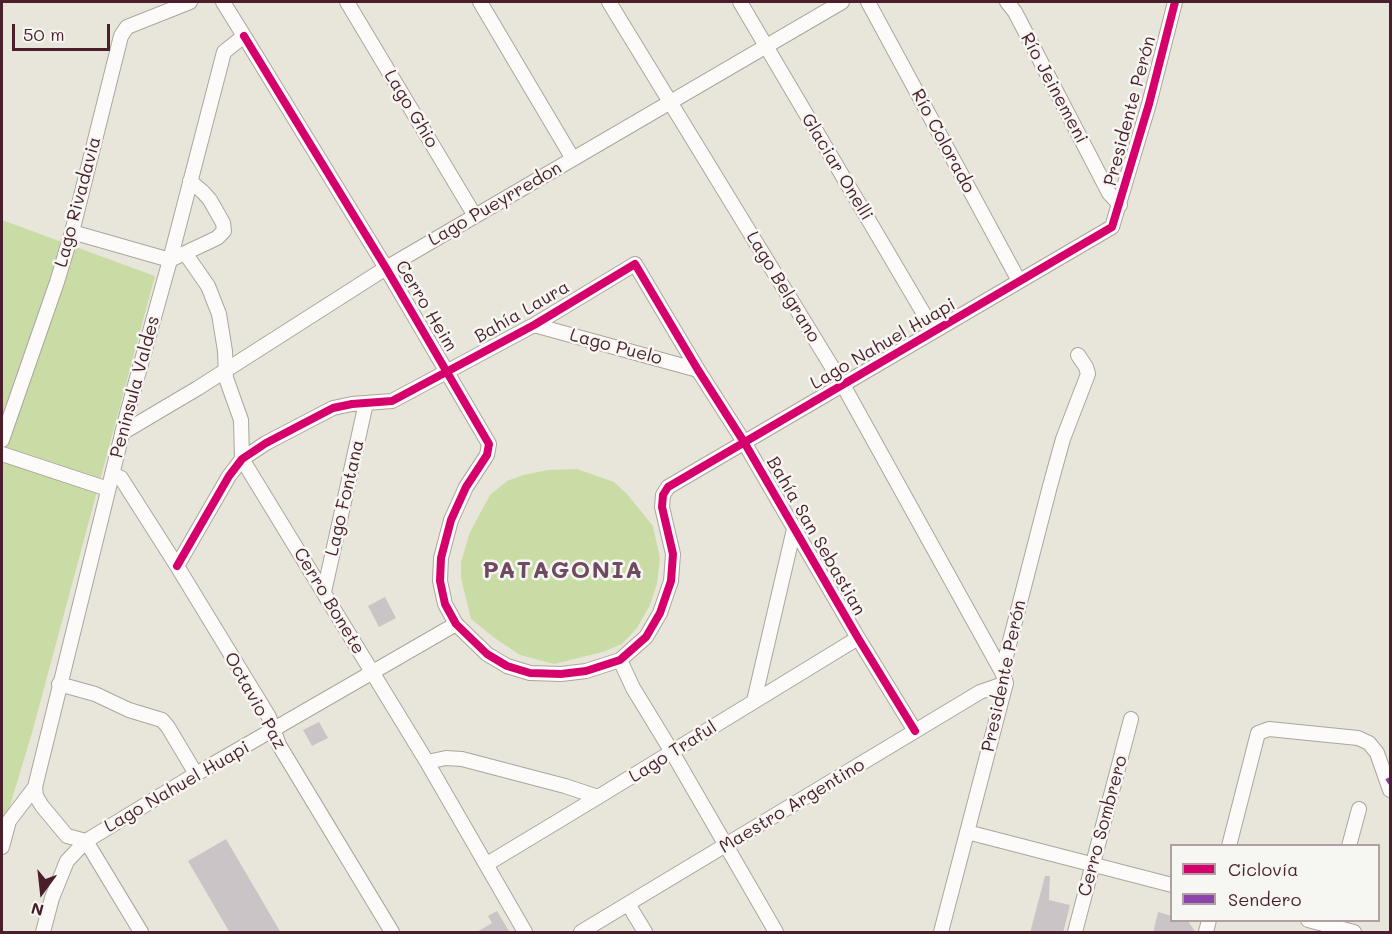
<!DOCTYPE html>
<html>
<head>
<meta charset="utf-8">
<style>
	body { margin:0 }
	#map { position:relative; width:1392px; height:934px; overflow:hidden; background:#e8e6da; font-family:Mali,sans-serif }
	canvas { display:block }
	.frame { position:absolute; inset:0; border:3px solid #4a1f2b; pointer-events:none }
	.legend { position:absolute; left:1170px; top:844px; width:210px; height:78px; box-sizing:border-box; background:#f6f6f2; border:2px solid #b1a0a2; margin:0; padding:8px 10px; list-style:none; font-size:18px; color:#4a1f2b }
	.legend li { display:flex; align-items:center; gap:12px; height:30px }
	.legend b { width:30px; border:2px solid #b1a0a2 }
	.north { position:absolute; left:12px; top:862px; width:60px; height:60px; -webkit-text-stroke:4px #f6f6f2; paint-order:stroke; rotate:195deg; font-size:16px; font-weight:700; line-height:24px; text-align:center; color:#4a1f2b }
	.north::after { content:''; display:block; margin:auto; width:21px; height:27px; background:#4a1f2b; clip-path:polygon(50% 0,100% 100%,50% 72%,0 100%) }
	.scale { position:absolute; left:12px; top:24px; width:98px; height:27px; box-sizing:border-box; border:3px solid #4a1f2b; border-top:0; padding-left:8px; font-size:18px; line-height:21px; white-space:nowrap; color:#4a1f2b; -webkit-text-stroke:4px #f6f6f2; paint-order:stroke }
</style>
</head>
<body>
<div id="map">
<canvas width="1392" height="934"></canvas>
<div class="frame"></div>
<ul class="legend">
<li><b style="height:8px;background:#d6006c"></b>Ciclovía</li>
<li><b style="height:8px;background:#8e44ad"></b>Sendero</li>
</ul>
<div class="north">N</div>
<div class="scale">50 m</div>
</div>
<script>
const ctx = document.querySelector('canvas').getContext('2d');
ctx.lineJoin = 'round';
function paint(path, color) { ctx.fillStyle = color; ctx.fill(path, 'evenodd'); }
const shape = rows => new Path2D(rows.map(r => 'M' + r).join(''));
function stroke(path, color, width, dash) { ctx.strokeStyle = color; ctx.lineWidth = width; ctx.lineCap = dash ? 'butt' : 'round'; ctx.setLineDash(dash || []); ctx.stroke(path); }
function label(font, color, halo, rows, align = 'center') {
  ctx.font = font + ' Mali,sans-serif'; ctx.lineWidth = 5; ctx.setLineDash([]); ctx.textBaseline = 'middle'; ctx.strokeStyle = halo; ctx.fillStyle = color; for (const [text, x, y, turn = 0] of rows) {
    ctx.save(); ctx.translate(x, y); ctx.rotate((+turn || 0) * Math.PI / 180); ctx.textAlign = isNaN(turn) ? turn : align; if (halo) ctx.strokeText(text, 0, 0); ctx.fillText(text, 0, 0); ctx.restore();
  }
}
paint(shape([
	[2,220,155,276,32,733,2,832],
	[577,469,614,482,627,494,653,526,660,558,657,584,650,605,637,628,622,644,603,652,554,664,520,655,496,639,471,619,461,578,461,562,470,532,490,495,507,481,523,475,548,470]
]), '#cadca6');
paint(shape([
	[385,597,396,618,379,627,368,606],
	[319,722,328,738,312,746,303,730],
	[226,839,281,933,230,933,188,861],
	[1045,876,1050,876,1049,900,1070,905,1063,933,1030,933],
	[497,911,510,933,475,933,492,923,488,916],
	[1158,912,1172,916,1172,921,1188,921,1196,933,1153,933]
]), '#cac4c7');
const street = shape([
	[347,2,475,216],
	[480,2,573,159],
	[609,2,843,385,1002,672],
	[740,2,934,331],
	[868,2,1019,281],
	[1007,2,1015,12,1109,193,1120,205],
	[244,36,386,268,489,444,487,455,466,487,451,520,441,558,440,581,445,604,456,624,487,654,507,666,530,673,561,674,586,671,620,660,646,637,660,613,671,581,673,554,662,507,663,495,668,487,1112,227,1149,104,1175,2],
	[72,232,170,260,185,253,217,238,224,231,223,223,210,200,203,192,190,181],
	[185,253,208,286,219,314,225,351,226,378,241,420,242,459,427,762,525,932],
	[534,325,698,370],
	[122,433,198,388,386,268,842,2],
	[2,440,57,282,72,232,121,36,127,27,190,2],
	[2,454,108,489],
	[112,474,121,478,177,566,269,717,279,745,392,932],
	[177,566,229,476,242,459,266,443,333,408,352,404,392,401,534,325,635,264,698,370,744,442,858,638,915,731],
	[324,592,366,403],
	[620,660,633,688,672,752,776,932],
	[59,684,95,694,129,710,162,720,168,727,196,774],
	[754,701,794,529],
	[427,762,446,758,462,759,565,786,598,797],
	[967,832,1172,885],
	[1229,846,1258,733,1269,729,1358,738,1369,743,1377,753,1390,790],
	[1349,846,1359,809],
	[2,847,9,821,35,787],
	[487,864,598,797,858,638],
	[628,904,645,932],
	[1308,920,1354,932],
	[43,932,52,898,67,861,86,841,67,836,42,806,36,796,35,787,127,414,170,260,224,52,244,36,223,2],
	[141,932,86,841,196,774,456,624],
	[581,932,980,692,1006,683],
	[941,932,1006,683,1002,672,1050,486,1063,439,1088,374,1086,367,1078,355],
	[1075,932,1131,719],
	[1206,932,1209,920]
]);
stroke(street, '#aca59f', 16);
stroke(street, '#fcfbf9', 14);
stroke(shape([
	[1387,782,1390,780]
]), '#8e44ad', 6, [12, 6]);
stroke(shape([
	[244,36,386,268,489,444,487,455,466,487,451,520,441,558,440,581,445,604,456,624,487,654,507,666,530,673,561,674,586,671,620,660,646,637,660,613,671,581,673,554,662,507,663,495,668,487,1112,227,1149,104,1175,2],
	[177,566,229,476,242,459,266,443,333,408,352,404,392,401,534,325,635,264,698,370,744,442,858,638,915,731]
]), '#d6006c', 8);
label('18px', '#4a1f2b', '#f6f6f2', [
	["Río Jeinemeni",1054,88,62],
	["Lago Ghio",411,109,59],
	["Presidente Perón",1130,111,-75],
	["Río Colorado",943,141,62],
	["Glaciar Onelli",837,167,59],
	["Lago Rivadavia",78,202,-75],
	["Lago Pueyrredon",495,204,-30],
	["Lago Belgrano",783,287,59],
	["Cerro Heim",426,306,59],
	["Bahía Laura",522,312,-30],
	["Lago Nahuel Huapi",883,344,-30],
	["Lago Puelo",616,347,15],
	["Peninsula Valdes",135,387,-75],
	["Lago Fontana",345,498,-77],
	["Bahía San Sebastian",816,536,60],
	["Cerro Bonete",329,601,59],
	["Presidente Perón",1004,676,-78],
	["Octavio Paz",255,701,61],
	["Lago Traful",673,752,-32],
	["Lago Nahuel Huapi",177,787,-30],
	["Maestro Argentino",792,806,-31],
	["Cerro Sombrero",1103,826,-75]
]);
ctx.letterSpacing = '1.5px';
label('bold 24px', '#704a61', '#f6f6f2', [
	["PATAGONIA",563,571]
]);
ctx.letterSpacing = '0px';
</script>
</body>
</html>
